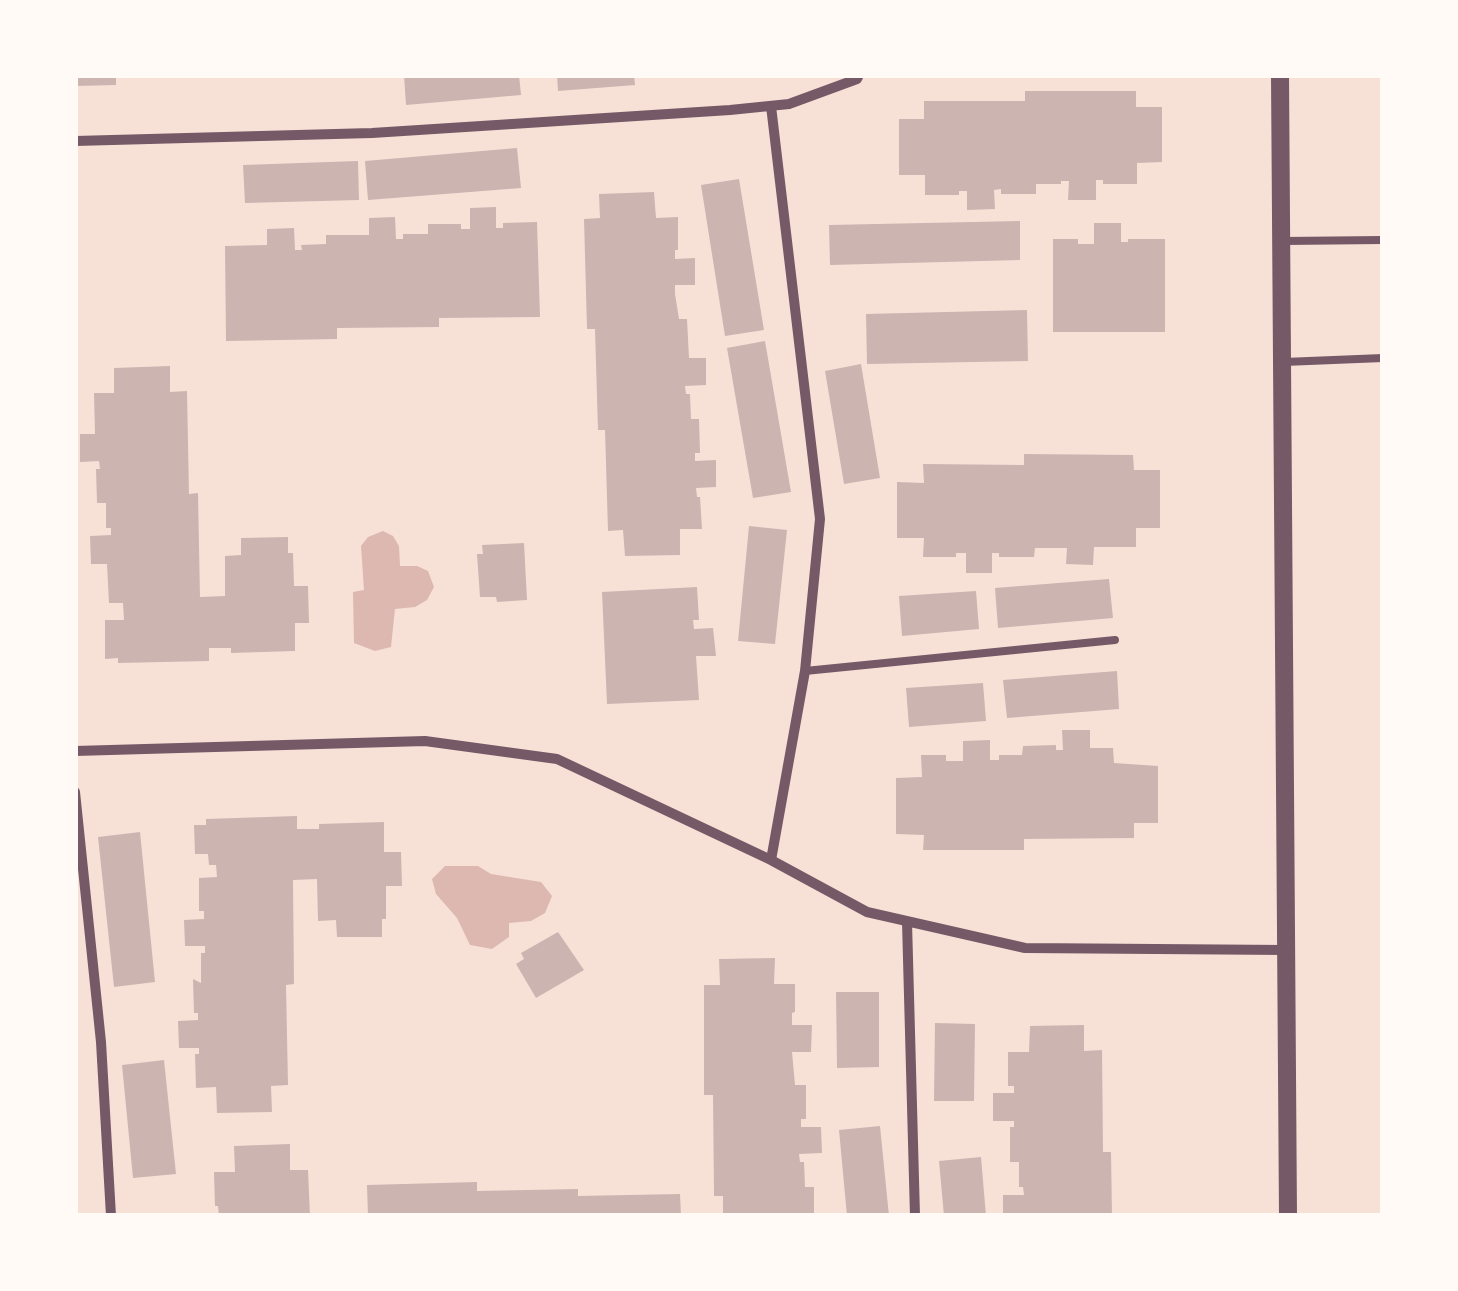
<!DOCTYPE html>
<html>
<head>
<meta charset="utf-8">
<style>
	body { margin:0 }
	#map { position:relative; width:1458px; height:1291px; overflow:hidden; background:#f7e1d7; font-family:Roboto,sans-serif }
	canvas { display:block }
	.frame { position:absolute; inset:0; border:78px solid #fffaf5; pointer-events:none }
</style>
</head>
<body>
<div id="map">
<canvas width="1458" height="1291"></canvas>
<div class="frame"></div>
</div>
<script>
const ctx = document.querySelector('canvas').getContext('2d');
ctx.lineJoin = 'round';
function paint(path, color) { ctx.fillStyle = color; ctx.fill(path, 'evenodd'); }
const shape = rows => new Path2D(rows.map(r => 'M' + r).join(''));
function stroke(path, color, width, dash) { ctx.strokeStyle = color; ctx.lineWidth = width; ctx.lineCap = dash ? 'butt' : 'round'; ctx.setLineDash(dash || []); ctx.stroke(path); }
paint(shape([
	[383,531,393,536,399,546,400,566,417,566,428,571,434,587,427,600,415,607,395,609,391,647,375,651,354,643,353,592,364,590,361,546,368,537],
	[445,866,478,866,491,874,541,882,552,896,545,913,531,921,509,923,509,937,492,949,470,945,457,918,436,894,432,879]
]), '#dcb8b0');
paint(shape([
	[75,75,116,75,116,85,75,86],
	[404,75,519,75,521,95,406,105],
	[557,75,634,75,635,85,558,91],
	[1025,91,1136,91,1136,107,1162,107,1162,162,1137,163,1137,184,1103,184,1103,180,1096,180,1096,200,1068,200,1069,181,1061,181,1061,184,1036,184,1036,194,1001,194,1001,189,994,190,995,209,967,210,967,191,959,191,959,195,925,195,925,175,899,175,899,119,924,119,924,101,1025,101],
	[517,148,521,188,368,200,365,161],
	[358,161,359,200,245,203,243,165],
	[739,179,764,330,725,336,701,185],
	[654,192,656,218,678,217,678,250,675,250,675,259,695,258,695,285,675,285,675,294,679,319,687,319,689,358,706,358,706,385,685,386,686,394,690,394,691,419,699,419,700,453,695,453,695,461,716,460,716,487,696,488,697,497,700,497,702,529,680,529,680,555,625,556,623,530,608,531,605,430,598,430,595,329,587,329,584,219,600,218,599,194],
	[496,207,496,228,503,228,503,223,537,222,540,317,439,318,439,327,337,328,337,339,226,341,225,246,267,245,267,229,294,228,295,250,302,250,301,245,326,244,326,235,369,235,369,218,395,217,396,239,403,239,403,234,428,234,428,224,461,224,461,229,470,229,470,208],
	[1020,221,1020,260,830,265,829,225],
	[1094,223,1121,223,1121,242,1128,242,1128,239,1165,239,1165,332,1053,332,1053,239,1078,239,1078,244,1094,244],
	[1027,310,1028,361,867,364,866,314],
	[765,341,791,492,753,498,727,348],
	[861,364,880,478,844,484,825,371],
	[170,366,170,392,187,391,189,494,198,493,200,597,225,596,225,556,241,555,241,538,288,537,288,553,293,553,294,586,308,586,309,623,295,623,295,651,231,653,231,648,209,648,209,661,118,663,118,658,105,659,105,620,124,620,123,603,109,603,107,564,91,564,90,536,111,535,111,528,106,528,106,503,97,503,96,469,100,469,99,461,80,462,80,434,95,434,94,393,114,393,114,368],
	[1024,454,1133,455,1134,470,1160,470,1160,528,1136,528,1136,547,1094,547,1093,565,1066,564,1067,548,1035,548,1034,557,999,557,999,553,992,553,992,573,966,573,966,553,956,553,956,557,923,557,924,538,897,538,897,482,924,483,923,464,1024,465],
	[749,526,787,530,775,644,738,641],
	[524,543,527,600,497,602,496,597,480,597,477,554,483,554,482,545],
	[1109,579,1113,618,998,628,995,588],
	[697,587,699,620,693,620,694,629,713,628,716,656,696,656,699,700,607,704,602,592],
	[976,591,979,629,902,636,899,596],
	[1117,671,1119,709,1007,718,1003,680],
	[983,683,986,721,909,727,906,688],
	[1062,730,1090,730,1090,748,1113,748,1114,763,1158,766,1158,823,1134,823,1134,838,1024,839,1024,850,923,850,924,835,896,834,896,778,922,777,921,755,946,755,946,761,963,761,963,741,990,740,990,760,999,760,999,755,1022,755,1023,746,1056,745,1056,750,1063,750],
	[297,816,297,829,319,829,319,824,384,822,384,852,401,852,402,886,386,886,386,919,382,919,382,937,337,937,336,920,318,921,317,879,293,880,294,984,286,985,288,1085,271,1086,272,1112,217,1113,216,1087,196,1088,195,1054,199,1054,199,1048,179,1048,178,1021,198,1020,198,1013,194,1013,193,979,201,983,201,953,205,953,205,946,185,946,184,920,204,919,204,911,199,911,199,878,217,877,216,865,209,865,208,854,195,854,194,825,206,825,206,819],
	[140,832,155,982,114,987,98,837],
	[558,932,584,970,536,998,516,964,524,959,521,953],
	[775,958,774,984,795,984,795,1012,792,1013,792,1025,812,1025,811,1052,792,1052,795,1085,806,1085,806,1119,801,1119,801,1127,821,1127,822,1153,799,1154,800,1162,804,1162,805,1187,814,1187,814,1216,723,1216,723,1196,714,1196,713,1095,704,1095,704,985,720,985,719,959],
	[836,992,879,992,879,1067,837,1068],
	[935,1023,975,1024,974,1101,934,1101],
	[1084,1025,1084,1051,1102,1050,1103,1152,1111,1152,1112,1216,1003,1216,1003,1195,1024,1195,1023,1187,1019,1187,1019,1162,1010,1162,1010,1127,1014,1127,1014,1121,993,1121,993,1093,1014,1093,1014,1086,1008,1086,1008,1052,1029,1052,1030,1026],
	[164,1060,176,1174,133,1178,122,1065],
	[880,1126,889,1216,847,1216,839,1130],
	[290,1144,290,1170,308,1170,310,1216,219,1216,218,1206,215,1206,214,1172,235,1172,234,1146],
	[981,1157,986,1216,944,1216,939,1161],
	[477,1182,477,1191,578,1189,578,1196,680,1194,681,1216,368,1216,367,1185]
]), '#ccb4b1');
stroke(shape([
	[1283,241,1383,240],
	[1284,362,1383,358],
	[805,671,1115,640]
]), '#755966', 8);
stroke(shape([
	[75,141,372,133,730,110,789,104,857,79,859,75],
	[75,751,425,741,557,759,771,860,867,912,1025,948,1286,950],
	[75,792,101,1042,111,1216],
	[771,860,805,671,820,519,771,106],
	[907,922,915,1216]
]), '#755966', 10);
stroke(shape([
	[1280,75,1288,1216]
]), '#755966', 18);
</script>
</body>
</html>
